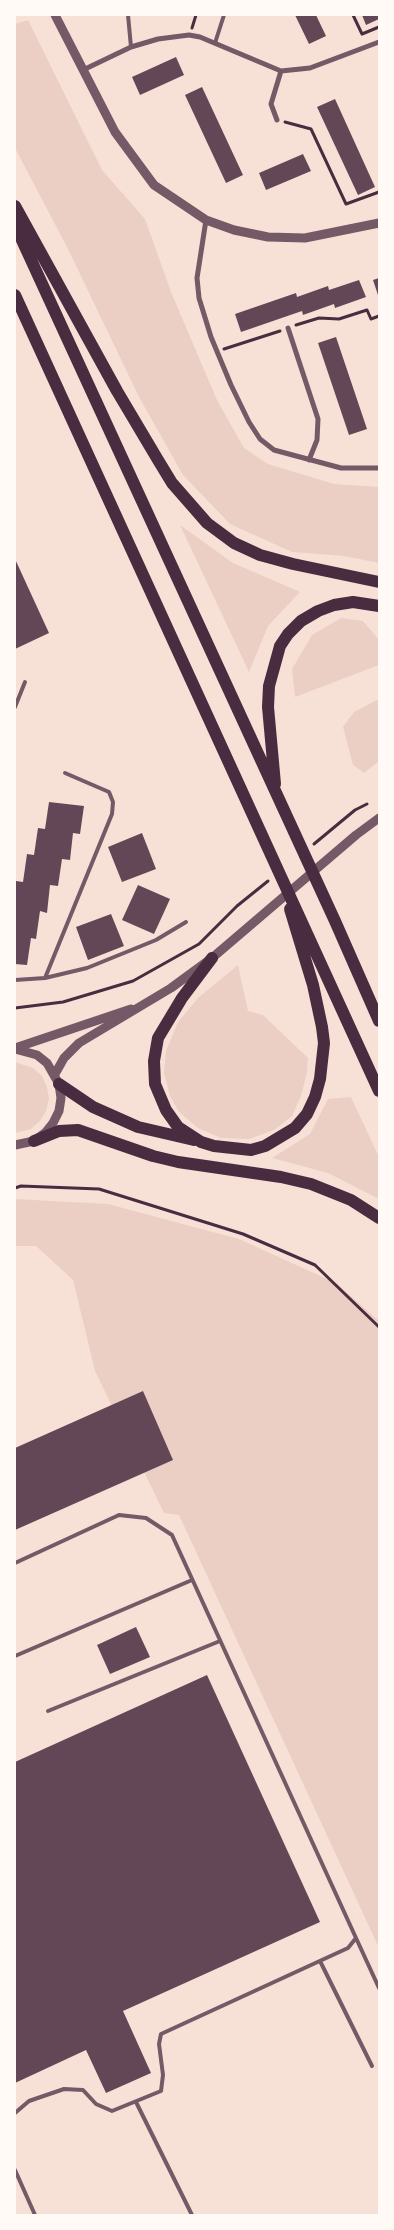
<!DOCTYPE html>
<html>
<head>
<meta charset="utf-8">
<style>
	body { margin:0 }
	#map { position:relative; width:394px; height:2230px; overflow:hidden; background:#f7e1d7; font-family:"PT Sans",sans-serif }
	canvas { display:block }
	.frame { position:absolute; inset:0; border:16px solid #fffaf5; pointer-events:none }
</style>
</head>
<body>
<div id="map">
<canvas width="394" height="2230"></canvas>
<div class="frame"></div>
</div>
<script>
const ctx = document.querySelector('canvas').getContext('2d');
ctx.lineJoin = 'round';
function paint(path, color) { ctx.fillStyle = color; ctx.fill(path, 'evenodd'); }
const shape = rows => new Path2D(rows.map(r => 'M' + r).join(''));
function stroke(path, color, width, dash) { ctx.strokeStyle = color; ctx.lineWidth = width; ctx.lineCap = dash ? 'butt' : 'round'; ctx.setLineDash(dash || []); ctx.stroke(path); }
paint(shape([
	[28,20,102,170,145,219,171,292,217,400,244,448,268,464,334,484,379,487,379,563,344,556,292,552,230,524,183,475,139,397,68,249,15,148,15,24],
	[180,525,233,563,300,592,268,626,249,672],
	[341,618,363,621,379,640,379,665,295,697,292,669,312,635],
	[377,700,379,702,379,761,364,773,353,765,343,727,354,712],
	[238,965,248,1011,263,1015,308,1058,307,1073,301,1096,292,1116,274,1130,249,1139,221,1138,198,1128,179,1112,170,1096,164,1073,166,1051,178,1022,199,997],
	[15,1062,33,1068,42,1076,47,1087,49,1099,46,1111,40,1121,31,1129,15,1133],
	[351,1097,379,1157,379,1199,328,1173,272,1158,310,1134,328,1099],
	[15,1199,108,1204,239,1239,336,1283,379,1321,379,1948,179,1515,164,1513,95,1371,73,1280,36,1246,15,1246]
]), '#ebcfc5');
paint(shape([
	[295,15,316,15,326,36,309,44],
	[362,15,379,15,379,19,366,25],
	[176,57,184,75,140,95,132,77],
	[202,87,243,175,226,183,185,95],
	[335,99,375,187,358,195,317,107],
	[303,154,311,171,266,190,259,173],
	[379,278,379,298,373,280],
	[359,280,366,297,335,308,334,304,303,315,302,311,241,332,235,314,296,293,297,297,328,286,329,290],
	[336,337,367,429,349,435,318,343],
	[15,559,49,633,15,649],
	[49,802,84,806,80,834,73,833,70,860,62,859,58,886,50,885,47,913,40,911,36,939,31,938,27,965,15,964,16,881,23,882,27,854,34,855,38,828,45,829],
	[142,833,156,869,122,882,108,847],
	[138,885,170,899,154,934,122,920],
	[111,914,124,946,88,960,76,927],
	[143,1391,173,1460,15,1530,15,1448],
	[136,1627,150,1657,110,1674,97,1645],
	[207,1675,320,1922,123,2011,151,2073,106,2093,86,2050,15,2083,15,1762]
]), '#644757');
stroke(shape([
	[353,15,362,34,379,27],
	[192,28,196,15],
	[285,122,311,129,346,204,379,192],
	[296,325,319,318,339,319,367,310,371,319,379,316],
	[224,349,280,331],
	[314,844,355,810,367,804],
	[15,1008,63,1002,133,981,199,944,237,906,268,881],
	[15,1188,21,1186,99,1189,243,1234,315,1265,379,1327]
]), '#4a2c40', 3);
stroke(shape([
	[128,15,131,47],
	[215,43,224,15],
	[15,707,25,682],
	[45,978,112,814,113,802,109,792,65,773],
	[15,980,45,978,87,968,156,940,186,922],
	[15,1563,119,1515,146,1518,172,1535,356,1938,348,1948,161,2034,159,2044,163,2075,161,2091,112,2111,96,2104,83,2090,64,2089,29,2101,15,2113],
	[15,1656,192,1580],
	[48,1711,220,1641],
	[356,1938,379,1988],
	[320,1961,372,2066],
	[136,2102,192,2215],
	[15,2170,35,2215]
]), '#755966', 4);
stroke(shape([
	[83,70,131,47,158,39,189,35,200,37,281,71,310,68,379,42],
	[277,120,271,104,281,71],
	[206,220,197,278,199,298,211,337,231,385,249,422,260,439,274,450,341,468,379,468],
	[288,328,318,419,317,440,309,460]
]), '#755966', 5);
stroke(shape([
	[55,15,115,132,154,185,206,220,234,230,268,237,305,238,379,223],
	[18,1047,131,1009],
	[15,1049,37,1055,47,1063,59,1084,61,1098,59,1111,53,1123,45,1133,34,1141,15,1145],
	[55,1074,64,1058,79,1043,171,988,212,958,356,835,379,818]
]), '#755966', 9);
stroke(shape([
	[15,206,117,391,158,460,172,483,207,523,234,543,260,555,293,564,379,582],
	[15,225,335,921,379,1021],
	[15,295,379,1091],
	[275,784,268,707,269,686,280,646,288,634,301,621,318,611,334,605,353,602,379,606],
	[212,958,182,998,158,1038,154,1061,155,1084,166,1110,178,1127,201,1142,214,1146,251,1150,265,1146,295,1128,307,1114,315,1097,320,1079,324,1043,322,1027,313,985,290,909],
	[59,1084,93,1107,138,1127,194,1140],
	[34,1141,59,1131,78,1130,153,1156,178,1162,281,1177,311,1184,351,1200,379,1218]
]), '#4a2c40', 12);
</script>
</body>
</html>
